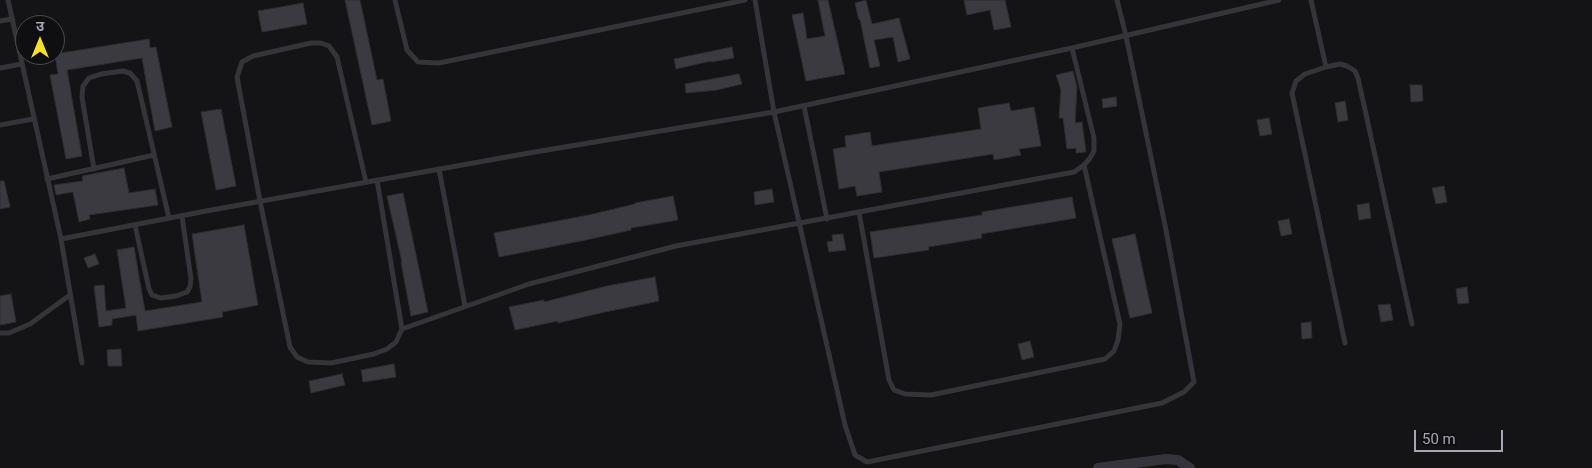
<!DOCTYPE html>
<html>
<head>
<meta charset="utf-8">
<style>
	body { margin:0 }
	#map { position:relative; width:1592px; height:468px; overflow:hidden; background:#141315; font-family:Roboto,"Noto Sans Devanagari",sans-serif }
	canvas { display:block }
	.north { position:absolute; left:15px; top:15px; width:50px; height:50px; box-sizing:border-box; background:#0f0e10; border:1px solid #4b4b52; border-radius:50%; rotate:0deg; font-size:14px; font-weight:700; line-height:20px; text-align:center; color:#a4a6b6 }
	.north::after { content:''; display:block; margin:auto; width:18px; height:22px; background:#f6df2a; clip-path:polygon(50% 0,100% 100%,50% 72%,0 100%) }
	.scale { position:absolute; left:1414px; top:430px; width:89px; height:22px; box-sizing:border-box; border:2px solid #a4a6b6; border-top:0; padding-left:6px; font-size:15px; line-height:18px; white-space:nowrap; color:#a4a6b6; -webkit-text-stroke:4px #0f0e10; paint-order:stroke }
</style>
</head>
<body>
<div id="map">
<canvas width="1592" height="468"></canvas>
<div class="north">उ</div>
<div class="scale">50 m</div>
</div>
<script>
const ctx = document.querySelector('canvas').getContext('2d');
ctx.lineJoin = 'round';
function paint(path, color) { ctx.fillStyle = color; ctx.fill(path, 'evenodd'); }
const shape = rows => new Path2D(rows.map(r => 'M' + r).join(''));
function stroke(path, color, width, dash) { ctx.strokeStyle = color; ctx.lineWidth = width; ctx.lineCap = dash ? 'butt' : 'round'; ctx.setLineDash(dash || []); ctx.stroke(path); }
const building = shape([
	[345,0,360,0,377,80,383,79,391,121,372,125,345,0],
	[818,0,828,0,845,74,806,81,792,15,803,13,807,39,825,36,818,0],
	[866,0,872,24,899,18,910,59,898,62,893,37,874,40,880,66,870,68,860,19,859,20,855,3,866,0],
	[964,0,1005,0,1011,27,994,30,990,10,967,15,964,0],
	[303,3,307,24,262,32,258,11,303,3],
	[149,39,150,48,156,47,172,127,155,131,142,58,67,70,82,156,66,159,50,75,58,74,55,54,149,39],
	[732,47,734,58,711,62,711,61,676,69,674,59,732,47],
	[1073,71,1077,87,1075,123,1082,122,1086,152,1076,153,1076,148,1067,149,1063,118,1059,118,1061,90,1056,75,1073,71],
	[739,74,742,84,717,90,686,93,685,84,739,74],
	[1410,85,1422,85,1423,101,1411,102,1410,85],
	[1116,97,1117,106,1103,108,1102,99,1116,97],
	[1345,101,1348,120,1338,122,1335,103,1345,101],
	[1009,103,1011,111,1034,107,1041,146,1019,149,1021,155,994,160,993,154,879,172,882,192,857,196,855,186,839,189,833,149,846,147,845,136,870,132,872,146,981,129,978,108,1009,103],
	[221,109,236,186,216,190,201,112,221,109],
	[1269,118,1272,134,1260,136,1257,120,1269,118],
	[124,168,129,193,155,189,158,205,89,215,90,219,79,222,73,192,56,195,54,185,83,181,82,176,124,168],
	[0,181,4,181,10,207,0,209,0,181],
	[1444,186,1447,202,1436,204,1432,188,1444,186],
	[772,189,774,202,755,205,754,192,772,189],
	[403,193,428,312,411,316,401,262,402,262,387,196,403,193],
	[673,196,678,220,631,228,631,230,586,240,499,257,494,233,589,215,635,204,635,203,673,196],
	[1072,197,1076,218,981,234,982,238,928,247,929,250,874,258,870,232,982,215,982,212,1072,197],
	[1369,203,1371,218,1359,220,1357,205,1369,203],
	[1289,219,1292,234,1281,236,1278,221,1289,219],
	[244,225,258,305,222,312,223,317,138,331,136,315,112,319,112,325,99,327,94,286,104,285,106,311,126,308,117,250,134,247,145,311,202,302,192,234,244,225],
	[843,234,846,250,829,252,827,242,833,241,832,235,843,234],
	[1135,234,1152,313,1130,318,1112,239,1135,234],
	[95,254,99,264,88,268,84,258,95,254],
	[655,277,659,301,605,312,558,323,558,321,515,330,509,307,544,300,544,302,607,286,655,277],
	[1467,287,1469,303,1458,304,1456,289,1467,287],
	[11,294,16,322,0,325,0,296,11,294],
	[1390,304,1393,320,1381,322,1378,305,1390,304],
	[1311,322,1312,338,1302,339,1301,323,1311,322],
	[1030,341,1034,357,1022,360,1018,344,1030,341],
	[121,349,122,366,108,366,107,350,121,349],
	[394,364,396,377,363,382,361,370,394,364],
	[342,374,345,385,311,393,309,381,342,374]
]);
paint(building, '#3b3a40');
stroke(building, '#2e2d31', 1);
stroke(shape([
	[8,0,61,239,82,363],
	[395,0,407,50,418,62,439,63,745,0],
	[755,0,774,112,845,425,855,455,867,462,1162,403,1184,392,1194,382,1165,225,1126,36,1117,0],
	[1311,0,1326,67],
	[0,21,12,19],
	[0,68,21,64],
	[804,106,827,219],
	[0,125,33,119],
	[94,169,82,97,83,86,89,78,101,74,123,71,130,73,137,81,169,218],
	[439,169,465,306],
	[47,179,154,155],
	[366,182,337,57,329,46,321,43,311,43,253,56,242,62,237,77,260,201,290,347,297,357,308,362,331,363,374,354,387,349,396,342,402,329,377,180],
	[859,212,889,380,894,390,905,394,931,395,1105,359,1114,351,1118,340,1120,324,1084,165],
	[135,225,149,289,152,295,161,298,176,296,187,292,190,287,191,279,182,216],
	[61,239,206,211,529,153,774,112,1072,48],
	[402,329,529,284,676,246,1074,172,1084,165,1090,158,1094,151,1094,138,1072,48,1279,0],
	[0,333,9,333,30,324,70,295],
	[1345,343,1292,93,1296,81,1305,74,1326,67,1340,64,1347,66,1355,71,1358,78,1412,324]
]), '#34343a', 5);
stroke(shape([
	[1098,468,1166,459,1178,460,1190,468]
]), '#34343a', 10);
</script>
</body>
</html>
